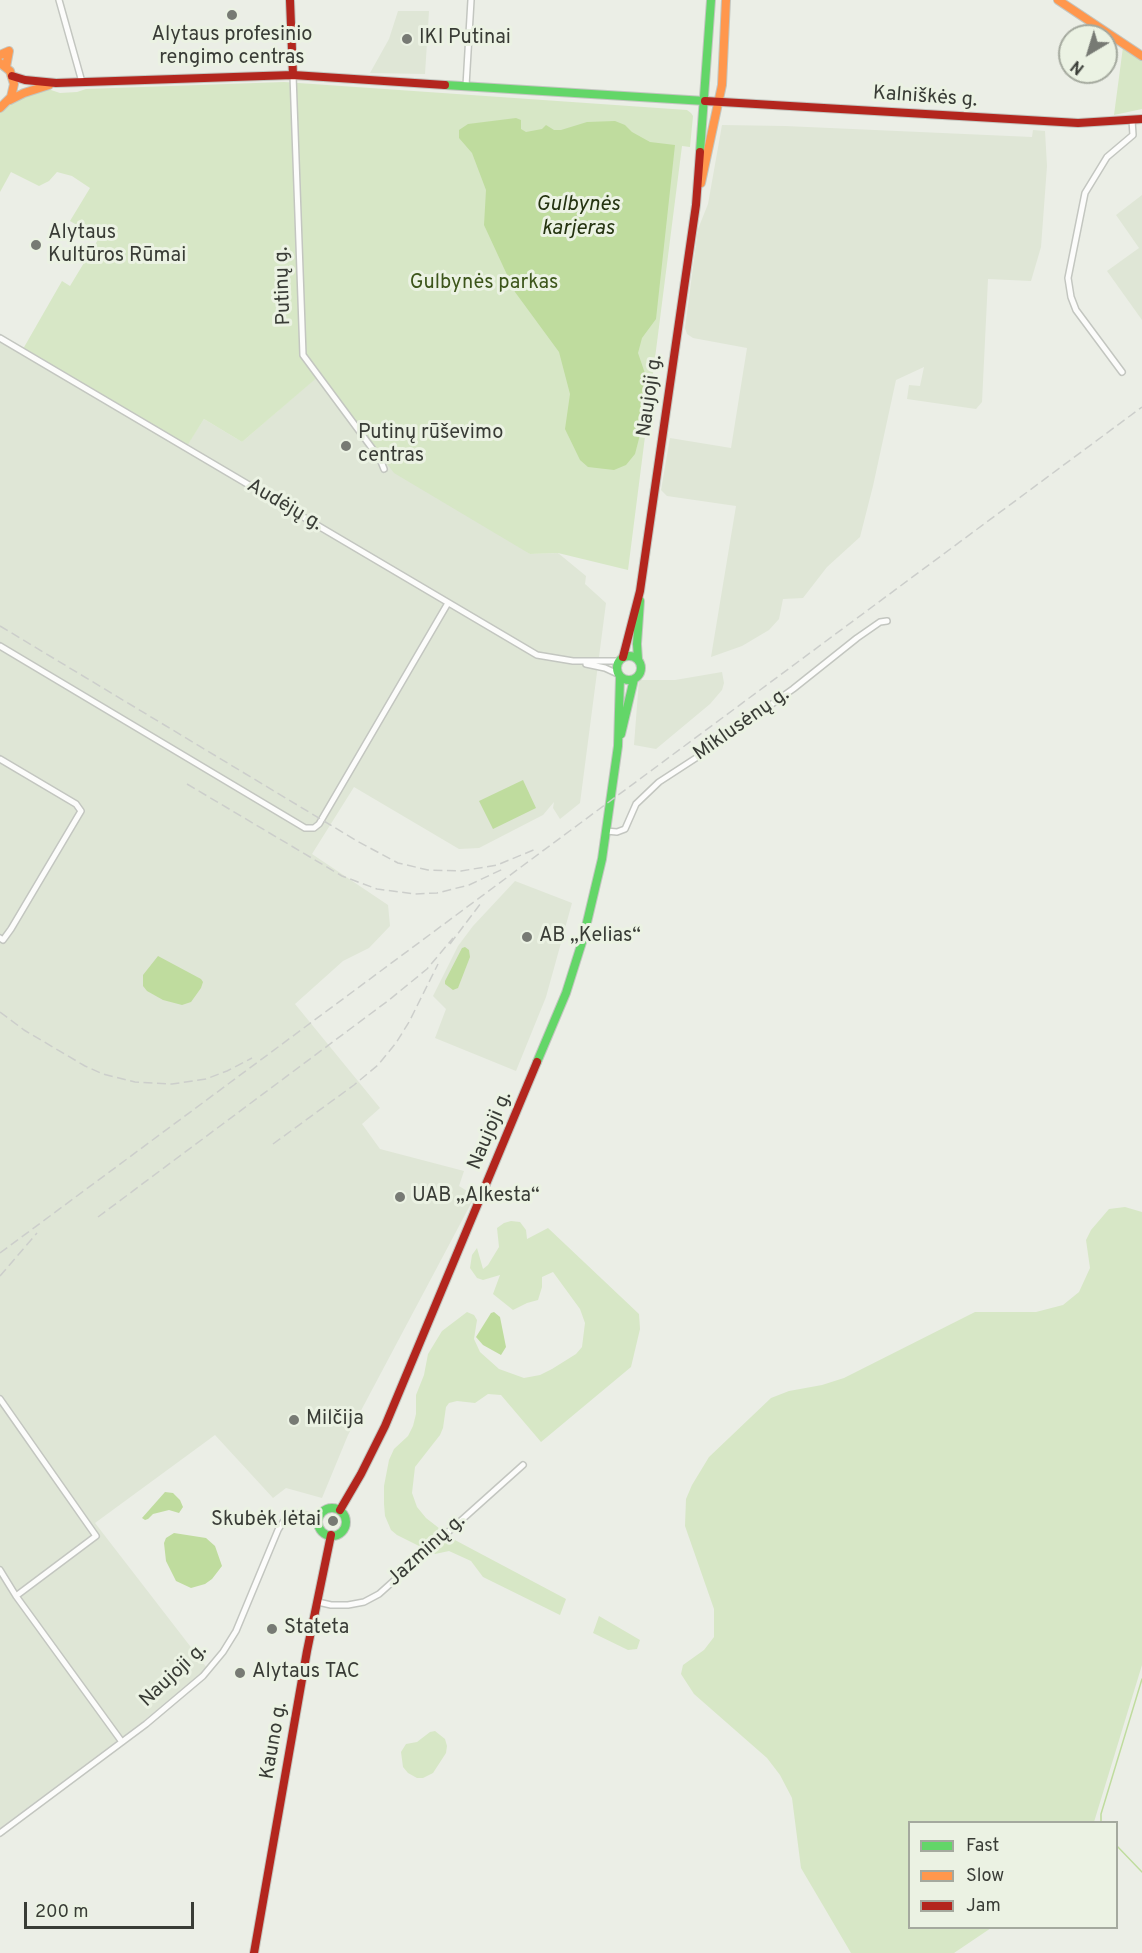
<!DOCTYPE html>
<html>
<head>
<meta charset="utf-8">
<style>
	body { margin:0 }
	#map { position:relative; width:1142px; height:1953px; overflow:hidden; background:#ebeee6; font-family:Overpass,sans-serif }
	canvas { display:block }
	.legend { position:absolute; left:908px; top:1821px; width:210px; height:108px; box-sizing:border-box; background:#ebf2e3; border:2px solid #a4a99e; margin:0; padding:8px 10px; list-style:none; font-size:18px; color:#393c36 }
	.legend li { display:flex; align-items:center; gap:12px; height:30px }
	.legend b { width:30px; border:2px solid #a4a99e }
	.north { position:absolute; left:1058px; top:24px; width:60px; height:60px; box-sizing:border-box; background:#ebf2e3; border:2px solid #a4a99e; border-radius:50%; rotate:218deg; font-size:16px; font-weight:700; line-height:24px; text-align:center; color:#393c36 }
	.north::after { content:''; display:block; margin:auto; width:21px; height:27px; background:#777a74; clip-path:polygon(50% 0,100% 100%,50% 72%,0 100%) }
	.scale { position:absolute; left:24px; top:1902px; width:170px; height:27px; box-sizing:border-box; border:3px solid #393c36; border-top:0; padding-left:8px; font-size:18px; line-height:21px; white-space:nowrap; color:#393c36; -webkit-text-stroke:4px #ebf2e3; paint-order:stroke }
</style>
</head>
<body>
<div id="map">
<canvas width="1142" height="1953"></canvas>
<ul class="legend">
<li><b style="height:8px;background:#63d668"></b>Fast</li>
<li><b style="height:8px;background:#ff974d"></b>Slow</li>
<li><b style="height:8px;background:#b3261e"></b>Jam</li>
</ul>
<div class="north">N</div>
<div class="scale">200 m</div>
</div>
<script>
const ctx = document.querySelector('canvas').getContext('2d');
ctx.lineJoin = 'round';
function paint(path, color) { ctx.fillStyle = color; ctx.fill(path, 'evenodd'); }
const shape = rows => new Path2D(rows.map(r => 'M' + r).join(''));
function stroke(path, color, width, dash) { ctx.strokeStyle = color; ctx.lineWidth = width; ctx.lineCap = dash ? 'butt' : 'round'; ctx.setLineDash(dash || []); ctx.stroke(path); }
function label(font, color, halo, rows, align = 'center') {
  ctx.font = font + ' Overpass,sans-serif'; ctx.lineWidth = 6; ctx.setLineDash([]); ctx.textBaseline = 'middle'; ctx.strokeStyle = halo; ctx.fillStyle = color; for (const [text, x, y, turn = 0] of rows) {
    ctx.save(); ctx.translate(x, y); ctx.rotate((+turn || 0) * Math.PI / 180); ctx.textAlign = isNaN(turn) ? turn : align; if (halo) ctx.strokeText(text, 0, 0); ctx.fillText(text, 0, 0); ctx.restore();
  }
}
paint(shape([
	[398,11,429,11,425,74,370,73,389,39],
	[722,125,785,126,1032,137,1033,130,1045,131,1047,166,1041,247,1031,281,988,279,982,402,976,409,907,399,909,385,920,386,924,367,896,380,873,486,860,537,827,567,803,598,783,599,779,619,769,630,742,646,711,657,736,506,667,496,661,490,670,438,731,448,747,348,693,338,687,334,685,328,698,229,708,204],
	[1142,195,1142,320,1107,271,1139,248,1116,215],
	[0,335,187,445,204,419,242,442,319,375,530,554,558,553,586,576,585,584,606,603,580,803,560,819,553,808,554,802,543,815,479,848,459,849,354,787,312,854,388,905,390,926,369,948,343,961,295,1004,380,1108,362,1124,380,1149,464,1171,459,1186,475,1196,348,1435,322,1498,286,1488,273,1498,215,1435,95,1523,207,1668,141,1723,0,1828],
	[722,672,724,683,722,690,710,704,656,749,634,745,639,680,675,680],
	[515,881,572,903,546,997,516,1071,435,1038,446,1009,433,996,458,946,473,926]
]), '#dfe6d6');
paint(shape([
	[1123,47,1142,60,1142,109,1114,115],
	[284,82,687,110,691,113,693,116,690,147,682,146,628,570,558,553,530,554,394,473,320,375,242,442,204,419,187,446,23,349,62,281,70,286,99,238,70,221,90,188,72,176,57,172,49,181,39,186,11,172,0,192,0,110,32,93,41,90,51,90,60,93,77,92,86,89],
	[1125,1207,1142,1212,1142,1665,1094,1822,910,1822,910,1928,991,1928,954,1953,851,1953,801,1868,792,1798,780,1775,767,1758,694,1694,681,1674,683,1665,704,1650,714,1637,714,1609,685,1526,686,1499,692,1485,709,1457,771,1398,789,1391,822,1385,844,1378,975,1312,1036,1312,1063,1305,1079,1292,1090,1268,1086,1240,1091,1230,1109,1209],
	[511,1221,520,1222,526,1230,527,1239,548,1228,639,1314,640,1329,631,1367,541,1442,501,1395,488,1394,475,1403,457,1401,449,1403,446,1407,443,1428,440,1435,415,1467,412,1493,417,1507,426,1518,453,1539,566,1599,560,1615,483,1577,471,1561,449,1551,435,1554,397,1535,391,1530,385,1516,384,1504,384,1486,389,1460,394,1449,408,1436,413,1426,416,1414,416,1395,424,1375,428,1354,442,1331,467,1312,474,1315,477,1320,474,1339,480,1352,499,1369,524,1378,540,1375,552,1369,576,1354,582,1347,585,1323,580,1309,553,1272,542,1277,542,1287,538,1300,527,1303,513,1310,493,1294,500,1275,483,1280,477,1278,470,1268,472,1255,477,1248,483,1269,488,1265,499,1247,497,1228,504,1223],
	[599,1616,640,1640,637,1649,628,1650,593,1633],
	[435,1731,445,1739,447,1746,446,1753,433,1773,423,1778,417,1778,408,1773,403,1767,401,1752,406,1744,417,1742,430,1732]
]), '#d7e7c6');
paint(shape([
	[516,118,521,120,521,129,526,132,542,129,546,125,554,130,561,130,587,122,615,121,625,125,632,132,650,142,675,145,656,319,642,338,638,353,650,388,641,406,642,427,635,454,626,465,614,470,588,467,580,460,565,429,570,394,559,352,515,292,484,225,486,190,472,153,459,138,459,130,468,124],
	[523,780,536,808,493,829,479,801],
	[465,947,469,950,470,957,458,988,453,990,445,984,445,981,462,948],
	[158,956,201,979,203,982,201,988,191,1002,182,1005,163,1000,147,991,143,986,143,975],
	[494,1312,500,1317,506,1347,501,1355,483,1345,476,1337,491,1313],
	[165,1492,173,1493,180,1500,183,1507,179,1513,169,1510,153,1514,148,1519,145,1520,142,1518],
	[174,1533,206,1538,215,1546,222,1566,212,1579,205,1584,191,1588,176,1581,166,1561,164,1543,166,1538]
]), '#bfdc9e');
stroke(shape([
	[1101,1822,1101,1814,1142,1679],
	[1116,1845,1142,1872]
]), '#bfdc9e', 1.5);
const street = shape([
	[59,0,82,82],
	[293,75,303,355,380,459,384,469],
	[466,86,471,0],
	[0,338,537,655,573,661,618,661],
	[1122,372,1076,310,1071,297,1068,278,1085,193,1107,157,1133,135,1132,120],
	[0,646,305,828,314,828,319,824,448,603],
	[586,664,605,668,618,674],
	[0,759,76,804,81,811,11,929,3,940,0,938],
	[606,831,617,832,625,829,636,804,659,782,699,756,793,689,857,638,880,622,887,621],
	[0,1399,96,1536,16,1596],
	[0,1570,16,1596,122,1742],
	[318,1602,331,1605,348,1605,364,1602,379,1594,523,1465],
	[0,1833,146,1724,203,1676,223,1652,236,1631,278,1530,283,1522,293,1513,319,1518]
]);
const fast = shape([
	[445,85,705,101],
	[700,152,711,0],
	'617 668a12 12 0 1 1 24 0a12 12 0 1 1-24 0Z',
	[638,659,637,644,640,601],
	[621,734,634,679],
	[537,1062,566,993,583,939,602,859,618,746,620,677],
	'318 1522a14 14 0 1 1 28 0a14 14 0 1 1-28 0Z'
]);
const slow = shape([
	[1058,0,1142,56],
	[0,55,9,51,6,67],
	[0,63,10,71,14,84,11,97,0,108],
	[10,100,24,93,49,85],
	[701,183,722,85,726,0]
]);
const jam = shape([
	[290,0,293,75],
	[12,76,25,80,56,83,293,75,445,85],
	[705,101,1078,123,1142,119],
	[623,657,640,591,696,205,700,152],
	[340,1510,361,1474,385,1426,537,1062],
	[254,1953,307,1651,331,1535]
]);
stroke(street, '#c3c6c0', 8);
stroke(fast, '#c3c6c0', 10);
stroke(slow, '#c3c6c0', 10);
stroke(jam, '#c3c6c0', 10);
stroke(street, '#fcfcfb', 5);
stroke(fast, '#63d668', 8);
stroke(slow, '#ff974d', 8);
stroke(jam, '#b3261e', 8);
stroke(shape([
	[0,626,357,841,398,863,428,870,461,871,497,865,536,849],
	[187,784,342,876,377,889,415,894,437,893,469,885,505,868],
	[450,944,481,903],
	[0,1012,24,1030,85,1066,103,1074,135,1082,172,1084,206,1079,227,1071,252,1058],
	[273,1144,354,1085,378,1065,396,1043,409,1022,438,964],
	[98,1217,389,1000,427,969,453,938],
	[0,1253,1142,407],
	[0,1276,37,1233]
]), '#cccecb', 1.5, [9, 4.5]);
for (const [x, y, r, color] of [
	[232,15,6,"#777a74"],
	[407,39,6,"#777a74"],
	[36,245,6,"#777a74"],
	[346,446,6,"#777a74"],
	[527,937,6,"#777a74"],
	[400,1197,6,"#777a74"],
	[294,1420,6,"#777a74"],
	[333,1521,6,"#777a74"],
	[272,1629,6,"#777a74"],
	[240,1673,6,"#777a74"]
]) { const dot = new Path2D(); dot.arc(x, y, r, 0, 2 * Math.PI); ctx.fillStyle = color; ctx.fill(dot); stroke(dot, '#ebf2e3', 2); }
label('20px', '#393c36', '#ebf2e3', [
	["Alytaus profesinio",232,36,"center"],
	["rengimo centras",232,59,"center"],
	["IKI Putinai",419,39],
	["Alytaus",48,234],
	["Kultūros Rūmai",48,257],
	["Putinų rūševimo",358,434],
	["centras",358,457],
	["AB „Kelias“",539,937],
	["UAB „Alkesta“",412,1197],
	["Milčija",306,1420],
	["Skubėk lėtai",321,1521,"right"],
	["Stateta",284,1629],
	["Alytaus TAC",252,1673]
], 'left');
label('20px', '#393c36', '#ebf2e3', [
	["Kalniškės g.",925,98,4],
	["Putinų g.",284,286,-92],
	["Naujoji g.",651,396,-82],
	["Audėjų g.",284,506,30],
	["Miklusėnų g.",742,725,-35],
	["Naujoji g.",491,1131,-67],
	["Jazminų g.",427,1551,-42],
	["Naujoji g.",174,1676,-43],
	["Kauno g.",275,1741,-80]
]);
label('20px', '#3c551a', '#ebf2e3', [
	["Gulbynės parkas",484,284]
]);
label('italic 21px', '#243310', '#ebf2e3', [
	["Gulbynės",578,206],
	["karjeras",578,230]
]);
</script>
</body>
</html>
